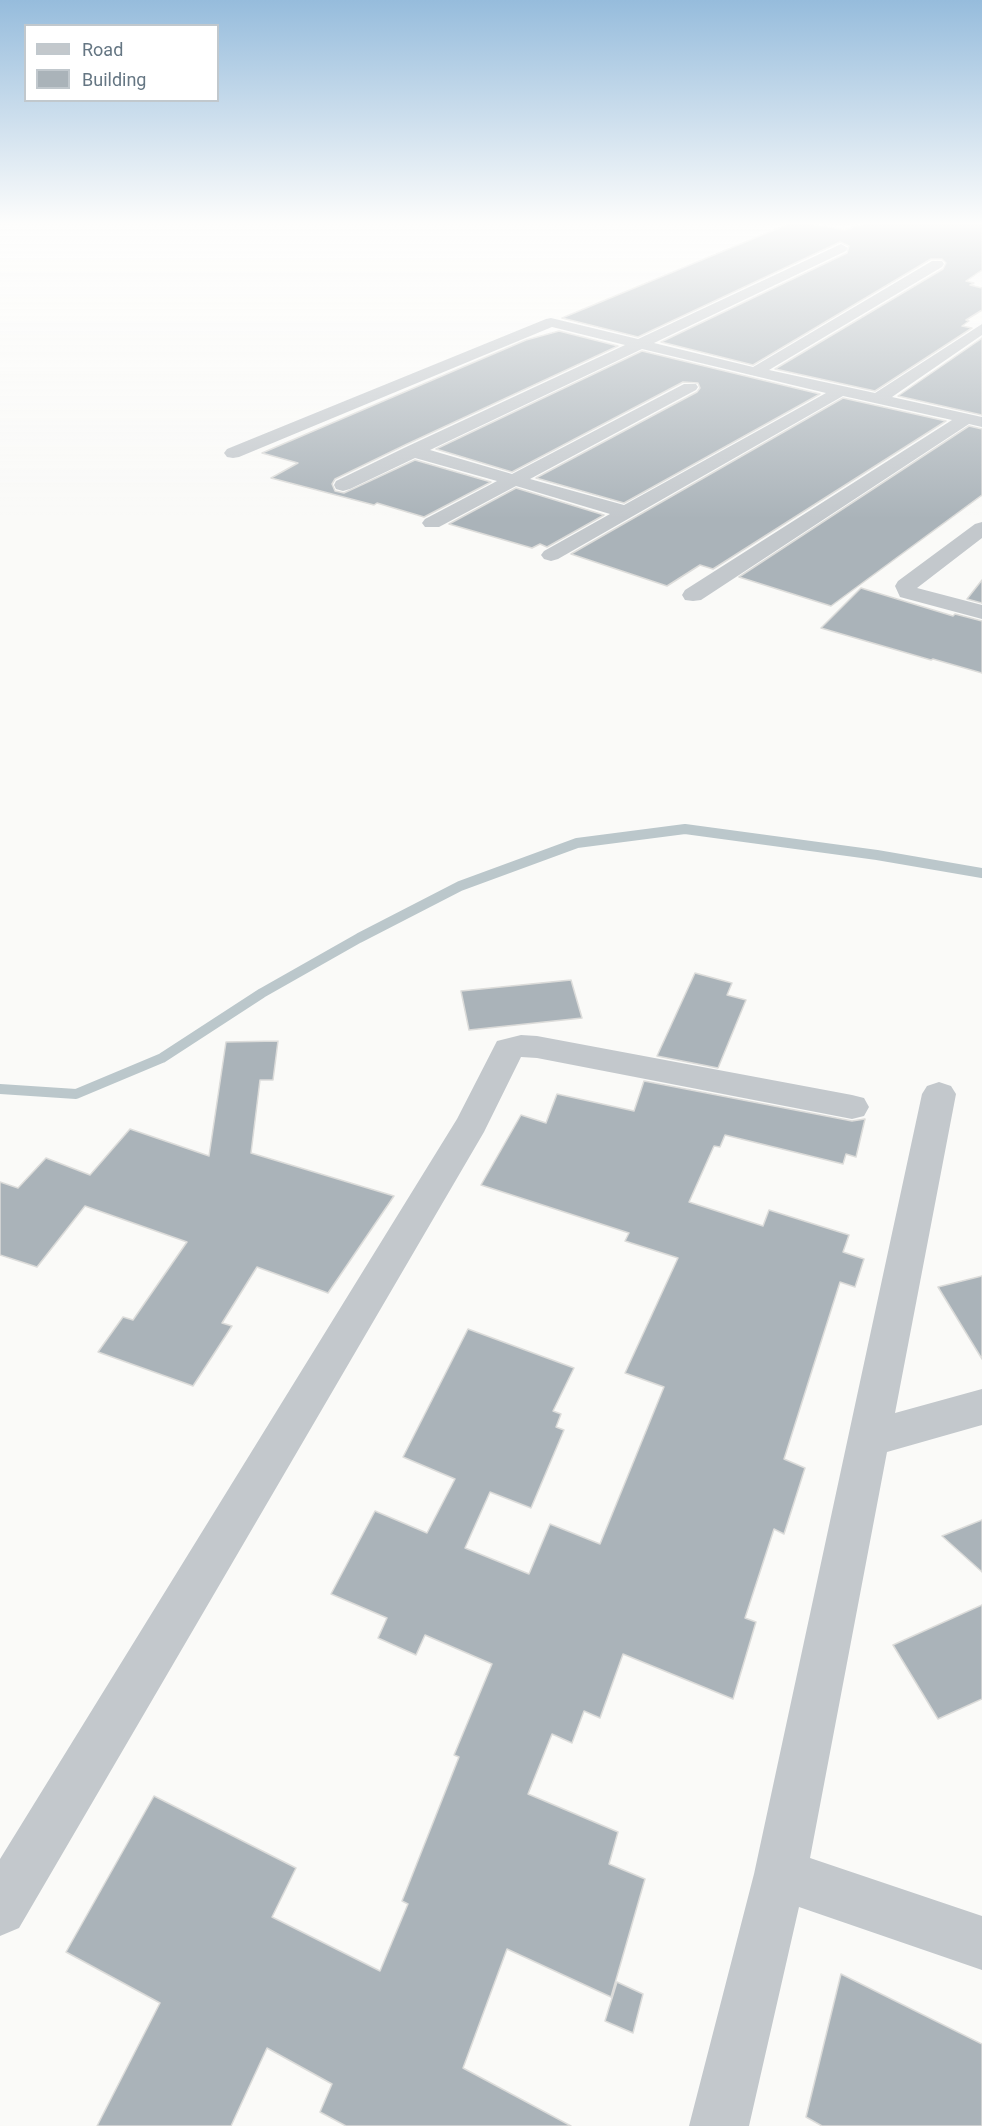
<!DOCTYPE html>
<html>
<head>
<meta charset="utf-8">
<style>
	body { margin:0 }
	#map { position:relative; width:982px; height:2126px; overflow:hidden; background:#fafaf8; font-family:Roboto,sans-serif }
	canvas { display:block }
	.legend { position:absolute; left:24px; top:24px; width:195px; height:78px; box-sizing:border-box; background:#fff; border:2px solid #c1c8cd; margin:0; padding:8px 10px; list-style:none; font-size:18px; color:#657683 }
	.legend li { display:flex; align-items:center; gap:12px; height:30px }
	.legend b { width:30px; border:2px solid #c1c8cd }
</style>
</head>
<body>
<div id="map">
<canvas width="982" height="2126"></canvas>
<ul class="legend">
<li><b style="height:8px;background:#c3c8cc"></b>Road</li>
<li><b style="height:16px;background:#aab3b9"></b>Building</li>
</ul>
</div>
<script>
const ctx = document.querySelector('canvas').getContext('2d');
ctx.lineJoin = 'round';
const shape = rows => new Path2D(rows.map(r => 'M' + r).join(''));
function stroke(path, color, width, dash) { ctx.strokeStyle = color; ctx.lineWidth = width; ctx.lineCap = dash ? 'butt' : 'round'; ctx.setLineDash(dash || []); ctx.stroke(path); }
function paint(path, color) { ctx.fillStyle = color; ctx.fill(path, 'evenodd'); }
stroke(shape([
	[0,1089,76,1094,162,1058,262,993,359,938,460,886,577,843,685,829,877,855,982,873]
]), '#bbc7cb', 10);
const building = shape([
	[796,221,845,230,873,221,982,221,982,270,966,281,974,283,970,285,982,288,982,310,966,320,969,321,962,326,972,328,875,391,775,369,943,269,946,263,942,259,931,259,753,365,661,342,847,253,849,246,840,242,638,337,562,318,796,221],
	[559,331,618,346,405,445,335,479,332,484,335,491,344,493,415,460,491,482,424,517,377,503,374,505,271,478,298,463,262,453,526,340,559,331],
	[982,338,982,415,898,396,982,338],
	[642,351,820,394,624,503,536,478,697,392,700,388,698,383,683,382,512,472,436,449,642,351],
	[843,398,946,421,713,569,700,565,667,586,571,554,843,398],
	[969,426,982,429,982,495,831,606,739,577,969,426],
	[516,488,604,515,547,547,540,544,532,548,449,524,516,488],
	[982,580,982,603,967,599,982,580],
	[861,588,953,616,955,614,982,621,982,673,933,659,931,660,821,628,861,588],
	[695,973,732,983,727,995,746,1000,718,1068,657,1056,695,973],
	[571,980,582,1018,469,1030,461,991,571,980],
	[278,1041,273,1080,260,1080,251,1153,394,1196,328,1293,257,1267,222,1323,232,1326,193,1386,98,1352,123,1317,133,1320,187,1242,85,1206,37,1267,0,1255,0,1182,18,1188,46,1158,90,1175,130,1129,209,1156,226,1042,278,1041],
	[644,1081,852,1121,865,1119,856,1157,846,1154,843,1164,725,1135,720,1147,714,1146,689,1202,763,1226,769,1210,849,1235,843,1252,864,1259,855,1287,840,1282,784,1459,805,1468,784,1534,774,1529,745,1618,756,1622,733,1699,623,1654,600,1718,584,1711,572,1743,552,1734,528,1794,618,1832,609,1864,645,1879,611,1997,507,1949,463,2068,571,2126,346,2126,320,2112,332,2084,267,2048,231,2126,97,2126,160,2003,66,1952,154,1796,296,1868,272,1917,380,1971,408,1904,402,1901,459,1757,454,1755,492,1664,425,1635,416,1655,378,1638,387,1618,331,1594,375,1511,427,1533,455,1479,403,1457,468,1329,574,1368,553,1411,561,1414,556,1427,564,1430,531,1508,490,1492,465,1548,529,1574,550,1524,600,1544,664,1387,625,1373,678,1258,625,1241,629,1233,481,1185,521,1115,546,1123,557,1094,634,1111,644,1081],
	[982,1276,982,1359,938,1287,982,1276],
	[982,1520,982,1572,942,1536,982,1520],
	[982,1605,982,1699,938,1719,893,1645,982,1605],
	[841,1974,982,2044,982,2126,822,2126,806,2117,841,1974],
	[617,1982,643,1994,633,2033,605,2021,617,1982]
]);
paint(building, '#aab3b9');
stroke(building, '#dcdcda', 1.5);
paint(shape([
	[841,244,848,248,846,251,654,343,753,367,932,261,942,261,944,264,942,267,769,370,875,393,982,324,982,335,892,397,982,417,982,427,969,424,701,600,693,601,685,600,682,595,685,590,952,420,843,396,558,559,551,561,544,559,541,555,544,551,610,514,516,486,439,527,425,527,422,523,425,519,497,481,415,458,350,489,343,491,336,489,334,485,336,481,406,447,625,345,552,327,239,457,233,458,227,457,224,453,227,449,546,319,551,318,638,339,841,244],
	[642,349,826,393,624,505,530,479,696,390,698,387,696,384,684,384,512,474,430,450,642,349],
	[982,522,982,538,917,588,982,605,982,619,900,597,895,586,898,581,975,524,982,522],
	[521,1035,537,1036,852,1095,864,1098,869,1107,864,1116,852,1119,537,1058,521,1057,484,1132,19,1928,0,1936,0,1859,457,1119,497,1041,521,1035],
	[939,1082,951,1086,956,1094,895,1413,982,1389,982,1425,887,1452,810,1858,982,1916,982,1970,799,1907,749,2126,689,2126,754,1874,922,1094,927,1086,939,1082]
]), '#c3c8cc');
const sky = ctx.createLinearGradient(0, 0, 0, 519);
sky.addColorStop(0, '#96bcdc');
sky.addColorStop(0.43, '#fdfdfc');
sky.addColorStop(1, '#fdfdfc00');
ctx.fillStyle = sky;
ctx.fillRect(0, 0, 982, 519);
</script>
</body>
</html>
